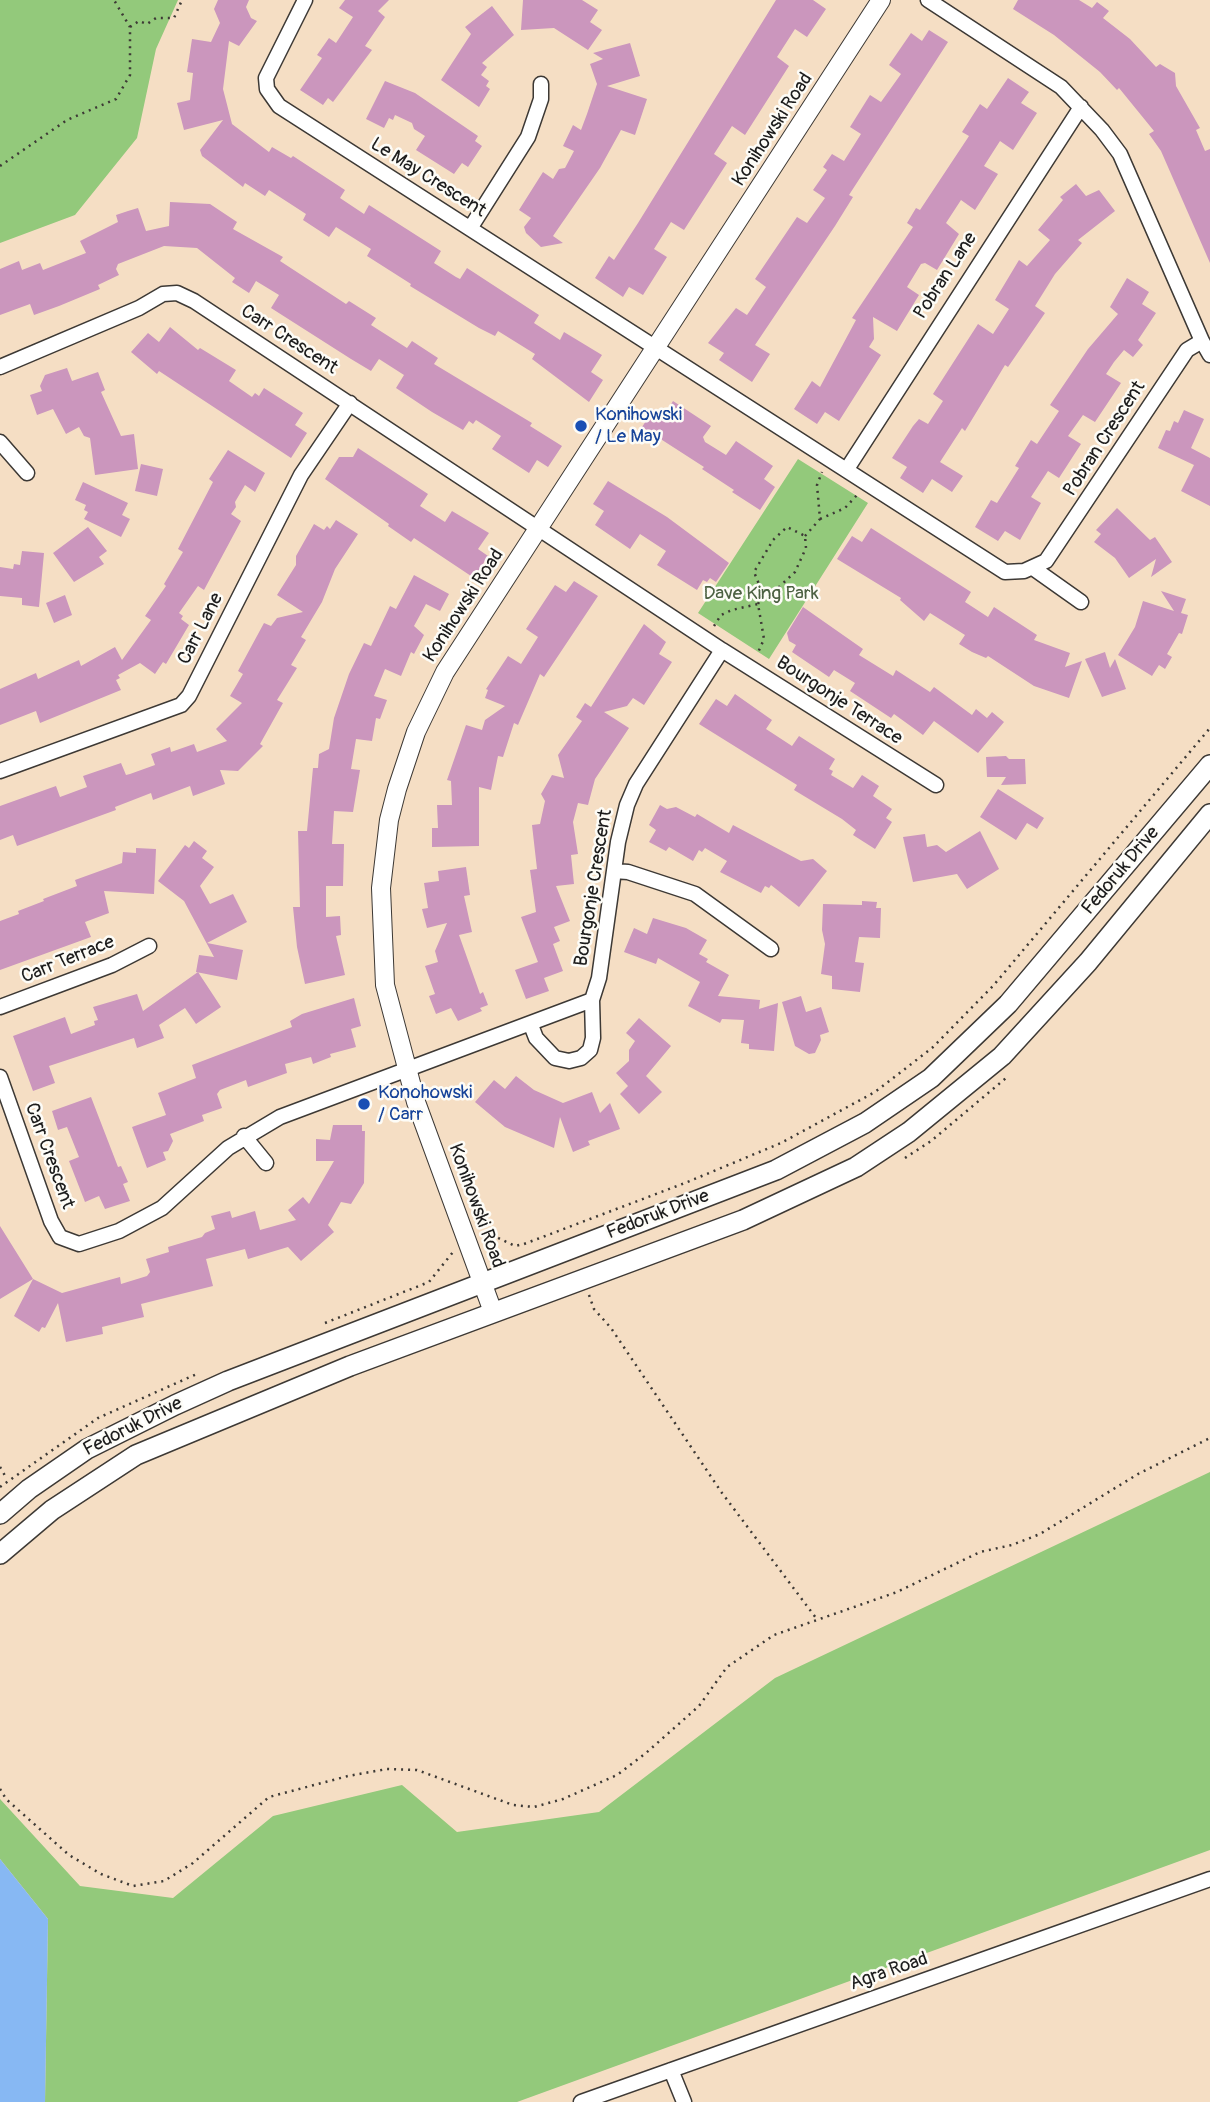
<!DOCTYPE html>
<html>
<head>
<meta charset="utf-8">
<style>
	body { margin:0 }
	canvas { display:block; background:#f5dec4 }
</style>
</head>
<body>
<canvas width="1210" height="2102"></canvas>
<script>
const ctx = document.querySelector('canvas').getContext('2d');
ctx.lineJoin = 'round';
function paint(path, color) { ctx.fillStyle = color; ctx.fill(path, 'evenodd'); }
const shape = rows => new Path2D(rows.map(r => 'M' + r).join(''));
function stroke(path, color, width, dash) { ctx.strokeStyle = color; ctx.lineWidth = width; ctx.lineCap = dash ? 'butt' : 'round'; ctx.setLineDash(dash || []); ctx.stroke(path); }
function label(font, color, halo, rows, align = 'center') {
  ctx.font = font + ' Pangolin,sans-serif'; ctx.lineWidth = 5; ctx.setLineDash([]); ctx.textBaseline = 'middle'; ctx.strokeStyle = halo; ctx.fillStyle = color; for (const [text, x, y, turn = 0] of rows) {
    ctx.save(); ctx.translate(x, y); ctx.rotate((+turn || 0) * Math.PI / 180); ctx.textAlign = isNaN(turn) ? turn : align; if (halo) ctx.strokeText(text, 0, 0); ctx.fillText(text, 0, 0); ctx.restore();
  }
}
paint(shape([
	[0,0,178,0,156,49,137,138,75,215,0,243],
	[798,459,868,503,769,659,698,613],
	[1210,1472,1210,1850,517,2102,45,2102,48,1919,0,1859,0,1799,80,1886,173,1898,273,1816,402,1785,457,1832,599,1812,775,1678]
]), '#93c97b');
paint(shape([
	[0,1859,48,1919,45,2102,0,2102]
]), '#87b8f3');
paint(shape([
	[218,0,249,0,246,7,251,18,257,21,239,46,229,41,223,89,232,124,269,152,272,147,291,158,293,156,345,190,340,198,364,214,369,205,441,251,434,263,456,277,460,279,467,268,539,315,534,323,560,340,564,332,602,355,591,372,603,380,589,402,532,359,535,354,498,331,495,336,479,328,410,286,411,284,367,256,371,249,336,227,329,237,303,220,306,214,269,190,265,196,245,183,243,187,202,156,200,150,223,120,184,130,177,103,190,100,193,73,187,72,192,39,211,42,220,23,214,9],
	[345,0,389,0,378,11,385,17,365,46,372,50,333,102,328,98,323,105,300,90,322,58,317,55,329,38,336,43,353,17,339,8],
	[523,0,582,0,598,10,590,22,602,30,588,50,554,28,521,30],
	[776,0,813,0,826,9,807,37,795,29,777,57,789,66,745,135,732,126,714,154,727,163,684,230,671,222,654,249,667,257,643,295,629,287,623,297,595,278,609,256,614,260,638,223],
	[1018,0,1079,0,1092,8,1097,2,1109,11,1103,18,1130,39,1156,67,1160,64,1175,73,1176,86,1200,128,1196,130,1205,151,1210,149,1210,263,1161,151,1149,134,1154,131,1119,88,1117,90,1100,72,1054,35,1013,9],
	[492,6,514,35,482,63,487,67,481,75,489,81,486,86,490,89,479,107,441,80,471,34,465,27],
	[929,30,948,42,849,195,853,197,835,226,755,345,770,354,752,382,719,360,724,353,708,343,736,308,747,315,766,287,755,279,797,217,807,223,825,198,813,190,827,170,823,167,832,154,844,161,861,134,850,127,870,95,881,102,901,74,889,65,911,33,922,41],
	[630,43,640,76,607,86,647,99,635,135,621,130,600,168,553,236,563,243,541,247,526,233,524,227,531,218,519,210,543,172,553,179,559,169,565,168,574,151,563,146,573,125,581,130,587,114,597,84,590,64,603,59,593,53],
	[1008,78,1029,92,1021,103,1037,113,1013,150,1000,141,984,166,998,174,975,210,961,200,946,223,959,234,937,270,925,263,921,264,907,287,919,295,897,331,873,317,874,339,869,347,881,355,839,421,825,412,817,424,794,409,812,381,820,387,856,320,852,318,913,227,907,223,916,208,920,210,969,136,962,132,980,104,987,109],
	[385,81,415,93,478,136,475,141,482,146,468,167,462,163,454,174,416,150,425,136,414,129,412,123,395,115,393,120,389,118,384,128,366,119],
	[1076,184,1086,196,1099,190,1115,211,1078,240,1082,243,1055,274,1035,306,1045,313,1008,367,1005,365,965,431,962,428,940,462,963,476,954,489,952,492,932,479,923,493,900,478,907,467,892,458,913,426,919,419,928,424,943,401,933,394,978,324,993,334,1009,309,995,300,1019,260,1027,266,1050,240,1038,230,1063,200,1060,197],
	[170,202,210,204,237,222,233,229,283,257,280,261,346,304,349,301,376,318,371,325,407,348,412,341,438,358,434,364,532,423,530,426,562,446,548,467,537,460,529,473,492,449,501,436,476,420,473,424,469,421,463,430,432,412,396,388,404,375,379,359,371,371,351,359,271,308,279,295,256,281,249,293,232,282,235,278,197,248,164,246,118,264,116,269,119,275,98,285,100,289,59,306,34,315,30,304,0,315,0,269,19,261,22,270,40,263,43,270,86,253,80,241,118,222,116,215,128,211,138,208,146,231,169,226],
	[1127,278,1149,292,1142,304,1156,313,1138,340,1143,345,1133,357,1124,350,1114,362,1106,374,1121,383,1095,422,1083,415,1068,436,1081,444,1059,478,1048,471,1031,497,1041,503,1020,540,1005,531,998,541,975,527,991,500,997,503,1019,468,1015,466,1031,440,1037,444,1059,411,1050,405,1088,349,1118,314,1110,307],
	[170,327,198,350,200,348,236,370,229,381,252,397,255,393,259,396,264,388,303,413,295,425,307,433,291,458,159,371,157,374,131,352,148,333,159,342],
	[67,368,72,381,98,372,105,390,101,392,121,436,134,434,138,469,95,475,90,438,84,436,79,427,66,434,53,409,37,415,30,395,42,391,40,386,45,375],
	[673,401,711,426,703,437,705,442,726,455,736,441,773,466,764,479,775,487,760,510,732,492,734,490,702,469,704,467,642,427,654,409,665,414],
	[1184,410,1204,419,1191,448,1210,458,1210,506,1181,491,1194,465,1158,448,1166,430,1170,431,1174,421,1178,423],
	[358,448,428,494,420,506,445,522,452,511,489,533,478,549,488,556,474,578,414,538,411,542,388,526,389,524,325,479,339,457,353,457],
	[228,450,265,473,255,492,245,485,235,502,236,507,231,514,241,521,204,590,198,586,179,613,183,616,181,619,189,625,166,664,163,662,155,674,140,663,118,675,120,678,116,680,121,690,40,723,36,711,0,725,0,689,36,673,38,679,79,660,81,666,115,647,122,660,151,620,145,616,166,586,164,584,183,552,178,549,213,482,209,479],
	[141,464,163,469,157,496,135,491],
	[608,481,667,517,729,563,716,582,710,578,707,582,703,580,697,590,657,565,666,551,640,534,630,549,595,525,604,511,593,504],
	[83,482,128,503,122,515,130,519,121,537,84,519,88,512,84,510,86,505,75,500],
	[1117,508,1150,540,1155,537,1172,562,1151,577,1156,559,1129,578,1115,558,1094,542,1101,534,1096,530],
	[336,520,358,534,335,569,322,602,301,637,306,640,291,665,297,668,277,700,283,703,260,744,263,746,238,771,220,770,225,784,193,796,190,786,153,800,151,793,115,807,116,810,17,846,13,835,0,840,0,806,56,786,60,797,87,787,83,776,121,763,126,775,130,774,155,765,151,754,170,747,171,752,194,744,197,752,227,741,216,729,242,703,230,696,243,674,238,671,264,623,271,626,277,618,303,612,277,595,296,565,296,556,314,524,324,530,327,526,330,529],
	[88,527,107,551,99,557,104,564,74,582,53,553],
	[871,528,971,592,965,602,988,617,994,607,1037,635,1034,640,1070,653,1065,667,1082,661,1069,698,1034,686,988,656,986,658,972,652,959,644,965,635,930,613,924,621,900,600,901,598,837,559,852,536,862,542],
	[22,551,44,553,39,607,22,605,22,598,0,596,0,567,13,569,14,564,20,565],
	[414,575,449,594,440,611,426,604,414,626,424,635,414,654,411,652,401,676,385,669,374,696,387,700,380,719,376,718,372,741,356,739,351,769,360,770,353,812,334,811,332,844,344,844,343,886,326,886,326,917,340,916,341,935,336,936,345,975,305,984,297,947,293,907,300,907,298,831,307,831,313,768,318,768,319,754,329,749,334,718,349,674,364,643,371,646,390,606,396,609],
	[574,581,598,596,544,677,540,674,518,725,514,723,503,757,498,756,491,790,479,787,479,846,432,847,432,828,438,828,437,805,452,805,451,781,447,780,466,725,482,730,485,720,505,706,485,698,488,690,486,689,508,656,521,664,538,637,526,629,555,585,566,592],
	[1161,591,1186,599,1181,613,1188,615,1182,634,1179,633,1167,654,1172,657,1165,669,1159,665,1152,676,1118,655,1135,627,1143,601,1174,611],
	[65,595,72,615,54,623,46,603],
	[803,607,863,649,859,655,893,676,896,670,930,692,934,687,972,715,976,709,987,718,992,712,1004,722,978,753,934,721,923,735,894,714,891,718,850,691,855,683,834,670,829,677,792,652,796,645,789,641,787,633],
	[644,624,666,642,659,654,672,662,644,705,633,698,627,706,604,712,629,728,595,779,588,805,578,803,573,822,578,854,571,855,574,884,556,886,570,921,554,927,560,941,553,944,563,971,544,978,549,991,526,999,515,970,538,962,521,917,536,912,530,870,537,869,532,825,540,824,545,801,541,794,552,775,564,778,558,755,582,721,576,717,585,703,591,707],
	[1105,652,1110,668,1115,659,1126,689,1102,697,1085,659],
	[735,694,772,720,766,729,792,746,799,736,835,759,829,769,833,771,831,775,853,788,862,775,879,786,873,796,892,809,886,818,892,822,875,849,853,835,856,830,842,819,794,790,797,785,699,724,716,699,727,706],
	[1006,756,1009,759,1025,759,1026,784,1001,785,1006,777,987,777,986,757],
	[998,789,1044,818,1037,829,1027,823,1016,840,980,817],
	[660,805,667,809,676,807,695,817,697,814,729,833,733,825,801,861,813,859,827,871,799,907,771,885,769,888,765,886,761,893,720,872,727,861,705,848,702,852,699,850,693,861,669,847,666,851,649,842,656,830,649,825],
	[980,831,999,869,967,889,957,874,913,882,903,837,925,834,927,847,937,845,946,852],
	[194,841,207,851,202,858,214,867,200,886,210,904,233,894,247,922,207,943,243,950,237,980,196,972,199,955,214,957,184,901,158,881,185,845,189,848],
	[136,848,156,849,154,894,104,891,109,913,85,922,91,937,0,970,0,921,19,914,18,911,44,901,43,899,77,886,75,880,122,863,123,852,136,853],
	[466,867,470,895,464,896,472,932,459,935,480,994,483,992,488,1005,480,1008,482,1011,458,1021,451,1008,436,1014,429,996,435,994,425,966,438,962,435,951,447,923,427,928,422,909,428,908,424,883,439,881,438,871],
	[862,901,877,902,876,908,881,908,880,938,859,937,855,962,864,963,860,992,832,989,832,976,821,974,825,944,822,930,823,904,862,905],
	[653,918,686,928,707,940,699,954,708,959,706,962,729,975,718,996,760,1000,759,1009,778,1003,774,1051,749,1049,749,1044,741,1043,744,1020,722,1019,720,1023,688,1006,700,982,658,958,656,964,624,952,634,928,647,934],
	[198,972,221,1007,196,1024,185,1008,159,1025,164,1038,137,1048,134,1038,49,1066,55,1083,33,1091,13,1036,65,1017,71,1034,95,1025,94,1021,98,1020,93,1007,137,994,143,1011],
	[801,996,806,1012,821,1007,829,1032,820,1035,821,1040,815,1053,809,1054,795,1046,782,1002],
	[354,998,361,1026,351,1029,356,1047,330,1054,331,1057,313,1064,311,1057,285,1064,287,1073,248,1087,246,1080,220,1090,217,1094,222,1108,202,1115,204,1121,170,1134,173,1141,168,1151,163,1152,166,1160,147,1168,132,1127,166,1115,158,1093,196,1078,192,1065,292,1027,290,1021,302,1014],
	[639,1018,671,1046,646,1076,662,1092,639,1114,620,1094,628,1086,616,1073,629,1061,629,1050,635,1041,626,1033],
	[516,1076,534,1090,563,1103,592,1092,600,1113,610,1103,620,1129,588,1141,590,1145,573,1152,560,1117,554,1148,505,1127,475,1102,494,1080,505,1089],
	[91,1097,118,1167,121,1166,128,1182,123,1184,130,1201,105,1209,99,1196,85,1202,69,1161,79,1157,67,1127,58,1130,52,1111],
	[333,1125,362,1125,362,1131,365,1131,364,1183,351,1204,341,1202,328,1225,334,1232,301,1261,288,1247,248,1259,245,1249,206,1259,213,1286,141,1304,144,1317,102,1327,103,1334,66,1342,58,1303,45,1328,42,1327,39,1332,14,1316,33,1279,0,1299,0,1226,33,1279,62,1293,120,1277,121,1284,147,1276,150,1272,146,1259,169,1252,168,1247,202,1237,205,1233,215,1229,211,1216,230,1211,232,1218,255,1211,260,1230,296,1220,288,1210,303,1197,309,1204,334,1161,316,1161,316,1139,330,1140]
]), '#cb96bd');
const minor = shape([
	[305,0,266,78,267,89,279,106,1005,572,1024,571,1046,561,1187,350,1202,341,1120,154,1102,130,1061,87,928,0],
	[471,227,528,137,541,99,541,84],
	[1202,341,1210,355],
	[0,367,139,308,163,294,177,293,194,301,722,650,636,784,627,805,618,842,599,978,592,1000,280,1117,228,1148,162,1208,119,1231,79,1244,60,1237,51,1221,0,1077],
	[0,442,27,473],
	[847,469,1081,107],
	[1033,568,1081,602],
	[722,650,936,785],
	[0,771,181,705,189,696,301,475,350,403],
	[614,871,628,872,695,894,771,949],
	[0,1007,112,965,149,946],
	[531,1025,536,1038,555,1058,569,1061,581,1058,590,1050,593,1038,592,1000],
	[244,1136,266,1163],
	[671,2070,684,2102],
	[581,2102,1210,1879]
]);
const tertiary = shape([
	[493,1312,416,1102,385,985,381,888,389,820,397,789,416,732,445,672,881,0]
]);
const secondary = shape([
	[0,1514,29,1489,87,1449,175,1405,228,1381,776,1170,865,1123,931,1078,1008,1004,1210,765],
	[0,1554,52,1510,136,1455,350,1366,743,1220,856,1167,909,1132,1002,1056,1088,962,1210,814]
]);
stroke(minor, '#3d3935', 17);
stroke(tertiary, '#3d3935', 20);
stroke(secondary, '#3d3935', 22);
stroke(shape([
	[130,27,139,21,147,24,156,18,174,18,182,0],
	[0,166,67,120,116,99,130,75,130,27,114,0],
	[820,519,845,508,857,495],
	[805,536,820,519,817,485,822,472],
	[758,604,763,594,779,587,795,572,806,548,805,536,787,527,773,540,754,572,763,594],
	[714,626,721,615,732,610,758,604,764,639,757,655],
	[905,1158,931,1141,1006,1078],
	[486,1241,494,1236,515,1246,524,1244,685,1183,781,1143,875,1092,932,1048,993,986,1210,728],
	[589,1295,594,1309,611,1328,722,1493,816,1618],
	[325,1323,429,1282,453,1252],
	[0,1467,7,1479],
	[0,1487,98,1418,199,1373],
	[0,1789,6,1799,69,1855,101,1874,133,1886,164,1881,193,1863,269,1797,348,1776,387,1769,417,1770,513,1805,534,1807,563,1799,617,1775,646,1753,699,1706,727,1667,774,1635,897,1592,980,1552,1012,1545,1040,1534,1138,1474,1210,1438]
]), '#3d3935', 2.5, [2, 5]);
stroke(minor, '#fff', 14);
stroke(tertiary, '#fff', 18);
stroke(secondary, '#fff', 19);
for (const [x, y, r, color] of [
	[581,426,7,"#1a4fb4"],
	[364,1104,7,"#1a4fb4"]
]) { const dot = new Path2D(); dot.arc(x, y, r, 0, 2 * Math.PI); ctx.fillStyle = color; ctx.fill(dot); stroke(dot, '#fdfcf7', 2.5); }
label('19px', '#1c1c1c', '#fdfcf7', [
	["Konihowski Road",773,130,-57],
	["Le May Crescent",428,178,32],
	["Pobran Lane",946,276,-57],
	["Carr Crescent",289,340,33],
	["Pobran Crescent",1105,439,-57],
	["Konihowski Road",464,606,-57],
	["Carr Lane",201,629,-63],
	["Bourgonje Terrace",839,701,33],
	["Fedoruk Drive",1121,871,-50],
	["Bourgonje Crescent",594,888,-81],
	["Carr Terrace",68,960,-22],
	["Carr Crescent",49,1156,70],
	["Konihowski Road",476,1206,70],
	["Fedoruk Drive",658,1215,-21],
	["Fedoruk Drive",133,1427,-27],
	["Agra Road",889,1972,-19]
]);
label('19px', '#164399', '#fdfcf7', [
	["Konihowski",595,415],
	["/ Le May",595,437],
	["Konohowski",378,1093],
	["/ Carr",378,1115]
], 'left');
label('19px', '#4c6142', '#fdfcf7', [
	["Dave King Park",761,594]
]);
</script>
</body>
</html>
